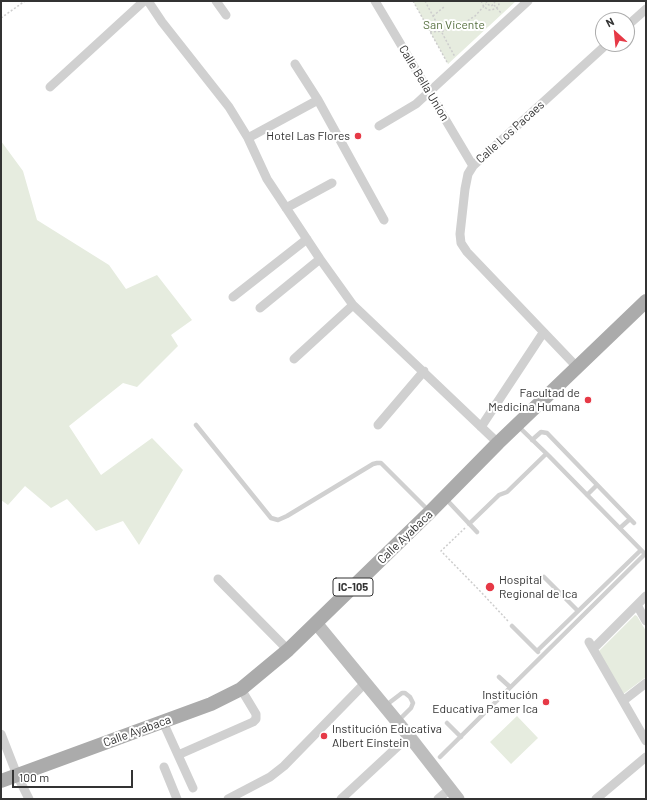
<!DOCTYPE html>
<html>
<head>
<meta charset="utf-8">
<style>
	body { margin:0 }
	#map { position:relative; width:647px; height:800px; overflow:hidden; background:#fff; font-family:Barlow,sans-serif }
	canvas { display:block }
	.frame { position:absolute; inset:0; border:2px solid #333; pointer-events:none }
	.north { position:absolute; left:595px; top:12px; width:40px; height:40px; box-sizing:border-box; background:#fff; border:1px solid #adadad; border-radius:50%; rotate:333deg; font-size:11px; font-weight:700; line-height:16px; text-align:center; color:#333 }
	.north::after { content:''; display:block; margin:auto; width:14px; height:18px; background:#e63946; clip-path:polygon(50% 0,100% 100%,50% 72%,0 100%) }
	.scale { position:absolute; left:12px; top:770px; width:121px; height:18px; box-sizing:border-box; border:2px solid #333; border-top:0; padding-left:5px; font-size:12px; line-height:14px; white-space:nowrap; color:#333; -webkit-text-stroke:3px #fff; paint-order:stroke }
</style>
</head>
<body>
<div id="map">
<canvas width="647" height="800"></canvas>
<div class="frame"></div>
<div class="north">N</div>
<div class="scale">100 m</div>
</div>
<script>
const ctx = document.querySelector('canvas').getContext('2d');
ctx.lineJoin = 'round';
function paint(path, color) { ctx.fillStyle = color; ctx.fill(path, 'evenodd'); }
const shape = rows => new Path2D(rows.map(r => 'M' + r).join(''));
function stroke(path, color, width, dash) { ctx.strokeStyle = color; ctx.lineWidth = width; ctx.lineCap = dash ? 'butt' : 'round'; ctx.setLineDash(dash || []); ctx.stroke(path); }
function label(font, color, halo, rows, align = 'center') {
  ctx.font = font + ' Barlow,sans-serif'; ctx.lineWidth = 4; ctx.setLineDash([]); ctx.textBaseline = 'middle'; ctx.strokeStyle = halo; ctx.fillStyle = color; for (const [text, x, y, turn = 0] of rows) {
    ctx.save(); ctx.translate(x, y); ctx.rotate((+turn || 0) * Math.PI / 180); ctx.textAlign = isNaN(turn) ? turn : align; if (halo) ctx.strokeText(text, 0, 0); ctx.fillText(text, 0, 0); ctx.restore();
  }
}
paint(shape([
	[413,1,516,1,448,64],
	[1,141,23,171,37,220,109,265,126,289,157,275,192,320,171,335,178,346,137,387,123,383,69,426,101,475,152,438,183,470,139,545,123,521,96,531,67,499,51,508,25,486,8,505,1,500],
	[635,615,637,616,646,631,646,677,622,695,597,653],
	[517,716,538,738,511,764,490,742]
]), '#e6ecdf');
stroke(shape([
	[413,1,448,64],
	[425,1,455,57],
	[481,1,484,7,489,10,492,10,498,7,500,1],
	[486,1,487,4,491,6,494,4,495,1],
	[494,5,502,14],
	[433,16,444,7],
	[1,18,25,1],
	[430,32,443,31,464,23,475,16,486,4],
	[465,528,441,551,480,591,508,621]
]), '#cdcdcd', 1.5, [2, 2]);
stroke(shape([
	[196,425,271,518,278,520,287,516,373,464,377,463,381,463,429,511],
	[532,440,541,432,547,433,634,523],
	[587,495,597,485],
	[445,498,477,532],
	[469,524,499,495,507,492,546,454],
	[620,528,630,519],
	[544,577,578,611],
	[512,626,538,652],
	[537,651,641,550],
	[499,677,510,687],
	[385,706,402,693,405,693,410,697,413,703,411,708,398,721],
	[447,723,461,737],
	[440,757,645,554,549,456,518,426]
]), '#d0d0d0', 4.5);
stroke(shape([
	[148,1,162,22,229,107,248,138,267,179,320,259,353,305,498,443],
	[216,1,226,15],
	[375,1,473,166],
	[627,26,646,9],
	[295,64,318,100,384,220],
	[50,87,144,1],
	[379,126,416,104,528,1],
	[248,138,318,100],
	[286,208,332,183],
	[233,297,307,239],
	[260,308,320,259],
	[294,359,353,305],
	[577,367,467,252,461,243,460,234,465,189,468,174,473,166,607,44],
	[378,425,424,371],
	[481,427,543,333],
	[218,579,288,650],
	[637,605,646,621],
	[589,642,646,741],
	[593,649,646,596],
	[623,701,646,683],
	[163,722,193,788],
	[1,734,17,775,29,799],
	[178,755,253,722,256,719,256,714,241,689],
	[164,767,177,799],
	[228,799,270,777,284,766,365,683],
	[341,799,409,736],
	[438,799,450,789],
	[596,799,646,757]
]), '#d0d0d0', 9);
stroke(shape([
	[316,623,409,736,458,799]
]), '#bdbdbd', 13);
stroke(shape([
	[1,781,211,704,241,689,288,650,430,512,498,443,646,301]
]), '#ababab', 14);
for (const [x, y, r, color] of [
	[358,136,4,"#e63946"],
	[588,400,4,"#e63946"],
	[490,587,5,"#e63946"],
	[546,702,4,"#e63946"],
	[324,736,4,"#e63946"]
]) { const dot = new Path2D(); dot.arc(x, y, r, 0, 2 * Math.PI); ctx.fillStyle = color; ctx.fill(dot); stroke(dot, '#fff', 1.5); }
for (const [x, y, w] of [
	[353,587,40]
]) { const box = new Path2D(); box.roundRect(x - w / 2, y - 9, w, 18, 3); ctx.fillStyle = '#fff'; ctx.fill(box); stroke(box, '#333', 1); }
label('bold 11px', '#333', null, [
	["IC-105",353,587]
]);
label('12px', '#56703f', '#fff', [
	["San Vicente",454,25]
]);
label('12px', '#333', '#fff', [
	["Calle Bella Union",424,83,59],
	["Calle Los Pacaes",510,132,-42],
	["Calle Ayabaca",405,537,-44],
	["Calle Ayabaca",137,731,-20]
]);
label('12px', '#333', '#fff', [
	["Hotel Las Flores",350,136],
	["Facultad de",580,393],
	["Medicina Humana",580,407],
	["Hospital",499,580,"left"],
	["Regional de Ica",499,594,"left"],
	["Institución",538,695],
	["Educativa Pamer Ica",538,709],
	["Institución Educativa",332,729,"left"],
	["Albert Einstein",332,743,"left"]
], 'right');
</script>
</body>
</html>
